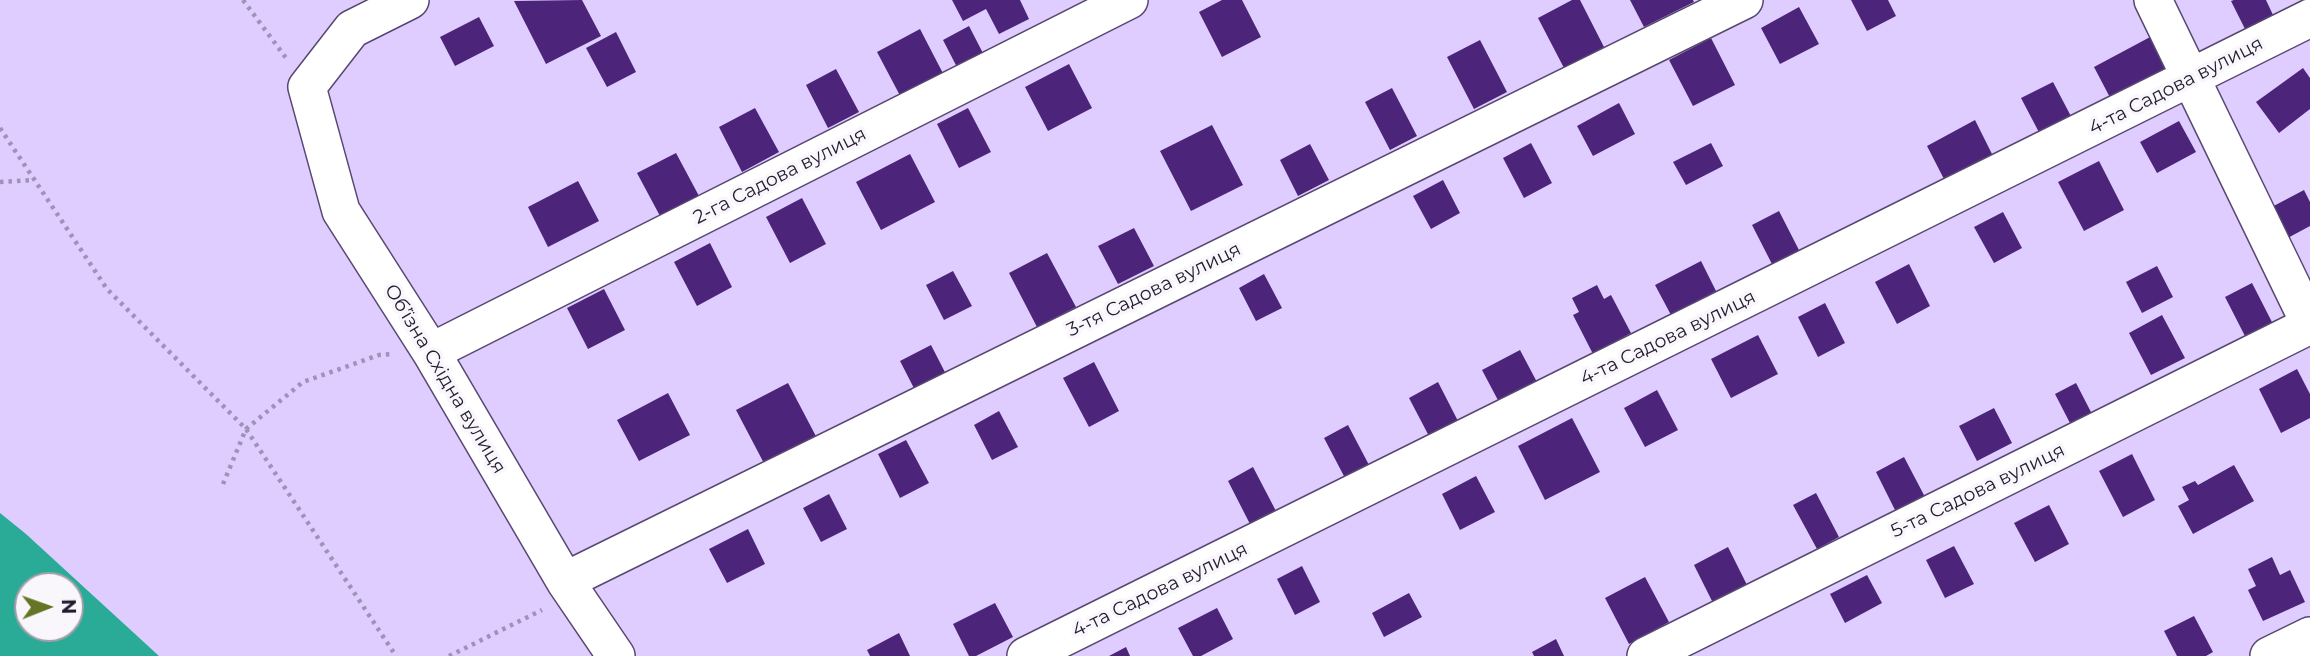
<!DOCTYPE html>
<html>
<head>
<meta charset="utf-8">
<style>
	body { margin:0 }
	#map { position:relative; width:2310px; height:656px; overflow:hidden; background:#decdfe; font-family:Montserrat,sans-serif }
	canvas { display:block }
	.north { position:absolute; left:14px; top:572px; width:70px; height:70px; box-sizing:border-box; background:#f9f7fc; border:2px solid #a39faa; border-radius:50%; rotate:89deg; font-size:19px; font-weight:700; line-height:28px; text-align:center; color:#231c2e }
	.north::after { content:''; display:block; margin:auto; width:24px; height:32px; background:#647625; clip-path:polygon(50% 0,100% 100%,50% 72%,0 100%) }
</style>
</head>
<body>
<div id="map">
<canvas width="2310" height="656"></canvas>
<div class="north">N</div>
</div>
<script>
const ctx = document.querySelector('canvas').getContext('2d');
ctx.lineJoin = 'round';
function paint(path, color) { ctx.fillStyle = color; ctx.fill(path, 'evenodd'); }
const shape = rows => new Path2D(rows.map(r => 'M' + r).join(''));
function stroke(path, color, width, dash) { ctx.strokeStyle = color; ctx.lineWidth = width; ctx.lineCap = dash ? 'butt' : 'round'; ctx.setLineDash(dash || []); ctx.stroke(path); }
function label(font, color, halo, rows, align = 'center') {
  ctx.font = font + ' Montserrat,sans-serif'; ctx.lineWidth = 7; ctx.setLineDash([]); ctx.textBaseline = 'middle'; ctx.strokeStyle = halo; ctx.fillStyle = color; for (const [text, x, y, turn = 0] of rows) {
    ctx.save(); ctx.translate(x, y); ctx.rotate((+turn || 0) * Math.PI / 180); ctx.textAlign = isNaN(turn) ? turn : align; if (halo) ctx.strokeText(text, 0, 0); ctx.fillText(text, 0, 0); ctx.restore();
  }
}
paint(shape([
	[0,513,26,534,159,656,0,656],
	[28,586,70,586,70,628,28,628]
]), '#29ab98');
paint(shape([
	[582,0,601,36,546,64,514,1],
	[952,0,1020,0,1029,19,999,34,986,9,963,21],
	[1222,0,1242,0,1261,37,1222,57,1199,12],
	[1572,0,1580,0,1604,47,1564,68,1538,18],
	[1630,0,1693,0,1694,2,1644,27],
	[1851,0,1888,0,1896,16,1867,31],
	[2234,0,2266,0,2273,15,2245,29,2231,1],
	[1799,7,1819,44,1780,64,1761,28],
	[479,17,494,46,455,66,440,37],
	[969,26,986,59,960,73,943,40],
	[920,29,948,83,905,105,877,52],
	[616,32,636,72,607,87,586,48],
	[2152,36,2172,77,2115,107,2094,67],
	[1711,38,1735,85,1693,106,1669,60],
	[1480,40,1507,92,1474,109,1447,57],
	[1069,64,1092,108,1048,131,1025,87],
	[2303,68,2310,78,2310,109,2279,133,2256,102],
	[836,69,859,112,828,128,806,85],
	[2053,82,2074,122,2042,138,2021,98],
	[1392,88,1417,136,1390,150,1365,102],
	[1619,103,1635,134,1593,156,1577,126],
	[755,108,779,152,742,172,719,127],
	[968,108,991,152,959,168,937,124],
	[1975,120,1993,156,1945,181,1927,146],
	[2179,121,2196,152,2157,173,2140,142],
	[1212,125,1243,185,1191,211,1160,151],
	[1531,143,1552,183,1524,198,1503,158],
	[1711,143,1723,166,1686,185,1673,162],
	[1310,144,1329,180,1298,196,1280,160],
	[676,153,699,196,660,216,637,173],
	[910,154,935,202,881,230,856,182],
	[2099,161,2124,210,2084,231,2058,182],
	[1443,180,1460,213,1431,229,1413,196],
	[578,181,599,221,548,247,528,207],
	[2304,190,2310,202,2310,226,2284,240,2268,209],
	[802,198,826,244,790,263,766,217],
	[1779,211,1800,252,1773,266,1752,225],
	[2003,212,2022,248,1994,263,1974,227],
	[1134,228,1154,266,1118,284,1098,246],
	[710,243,732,287,697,306,674,262],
	[1047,253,1076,307,1037,327,1009,273],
	[1701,261,1716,291,1671,315,1655,285],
	[1909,264,1930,306,1897,324,1875,282],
	[2157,266,2173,297,2142,313,2126,282],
	[953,271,972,306,944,320,926,285],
	[1264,274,1282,308,1256,321,1239,288],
	[2252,283,2273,324,2246,338,2225,297],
	[1597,285,1604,299,1611,295,1631,333,1593,354,1573,315,1579,312,1572,298],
	[604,289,625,330,588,349,567,308],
	[1825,303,1845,343,1818,357,1798,317],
	[2162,315,2185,358,2151,375,2129,333],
	[1758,335,1778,374,1731,398,1711,359],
	[931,345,949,380,918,396,900,361],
	[1520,350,1538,384,1500,404,1482,370],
	[1094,362,1119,411,1089,427,1063,378],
	[2297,369,2310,394,2310,418,2281,433,2259,389],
	[1438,382,1459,423,1430,438,1409,398],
	[788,383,819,442,767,469,736,410],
	[2076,383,2092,414,2071,425,2055,394],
	[1657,390,1678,430,1645,447,1624,408],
	[668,393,690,435,639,461,617,420],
	[1994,408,2012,443,1977,461,1959,426],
	[999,411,1018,447,992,460,974,425],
	[1572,418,1600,472,1545,500,1518,446],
	[1348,425,1369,465,1345,478,1324,438],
	[906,440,929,483,900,498,878,454],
	[2132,454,2155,500,2123,517,2099,471],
	[1904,457,1925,497,1896,512,1876,472],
	[2234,465,2254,501,2193,534,2178,506,2189,500,2182,487,2195,481,2198,485],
	[1253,467,1277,513,1251,526,1228,481],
	[1476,476,1495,512,1460,530,1442,494],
	[1816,493,1839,537,1817,549,1793,505],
	[829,494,847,529,821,542,803,508],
	[2049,505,2069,544,2035,562,2014,523],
	[748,529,765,564,727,583,709,549],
	[1954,546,1974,584,1945,598,1926,560],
	[1728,547,1747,585,1713,603,1694,565],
	[2272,557,2280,575,2290,570,2305,602,2263,621,2248,590,2256,586,2248,569],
	[1302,566,1320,602,1295,615,1277,579],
	[1867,575,1882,603,1845,623,1830,594],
	[1645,577,1669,622,1629,644,1605,598],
	[1409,593,1422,617,1384,637,1372,613],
	[995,603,1013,637,976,656,969,656,953,624],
	[1217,608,1233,639,1201,656,1193,656,1178,628],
	[2194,616,2213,652,2206,656,2177,656,2164,631],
	[899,633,910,656,870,656,867,650],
	[1556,639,1564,656,1534,656,1532,652],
	[1126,647,1130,656,1109,656]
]), '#4c247a');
const minor = shape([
	[410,0,352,29,307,87,341,211,431,352,565,581,616,656],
	[2153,0,2310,324],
	[431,352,1129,0],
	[565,581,1744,0],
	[1026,656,2310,18],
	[1646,656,2310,325],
	[2269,656,2310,636]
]);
stroke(minor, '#584871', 40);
stroke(shape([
	[243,0,286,58],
	[0,128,107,289,246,429,396,656],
	[0,182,34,180],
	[223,484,246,429,303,382,379,355,391,354],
	[449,656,542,610]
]), '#9f91b8', 4.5, [3.5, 5]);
stroke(minor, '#fff', 37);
label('19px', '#231c2e', '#f9f7fc', [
	["4-та Садова вулиця",2176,86,-27],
	["2-га Садова вулиця",780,176,-27],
	["3-тя Садова вулиця",1154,290,-26],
	["4-та Садова вулиця",1668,338,-26],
	["Обʼїзна Східна вулиця",445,379,59],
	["5-та Садова вулиця",1978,491,-26],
	["4-та Садова вулиця",1160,590,-26]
]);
</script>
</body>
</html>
